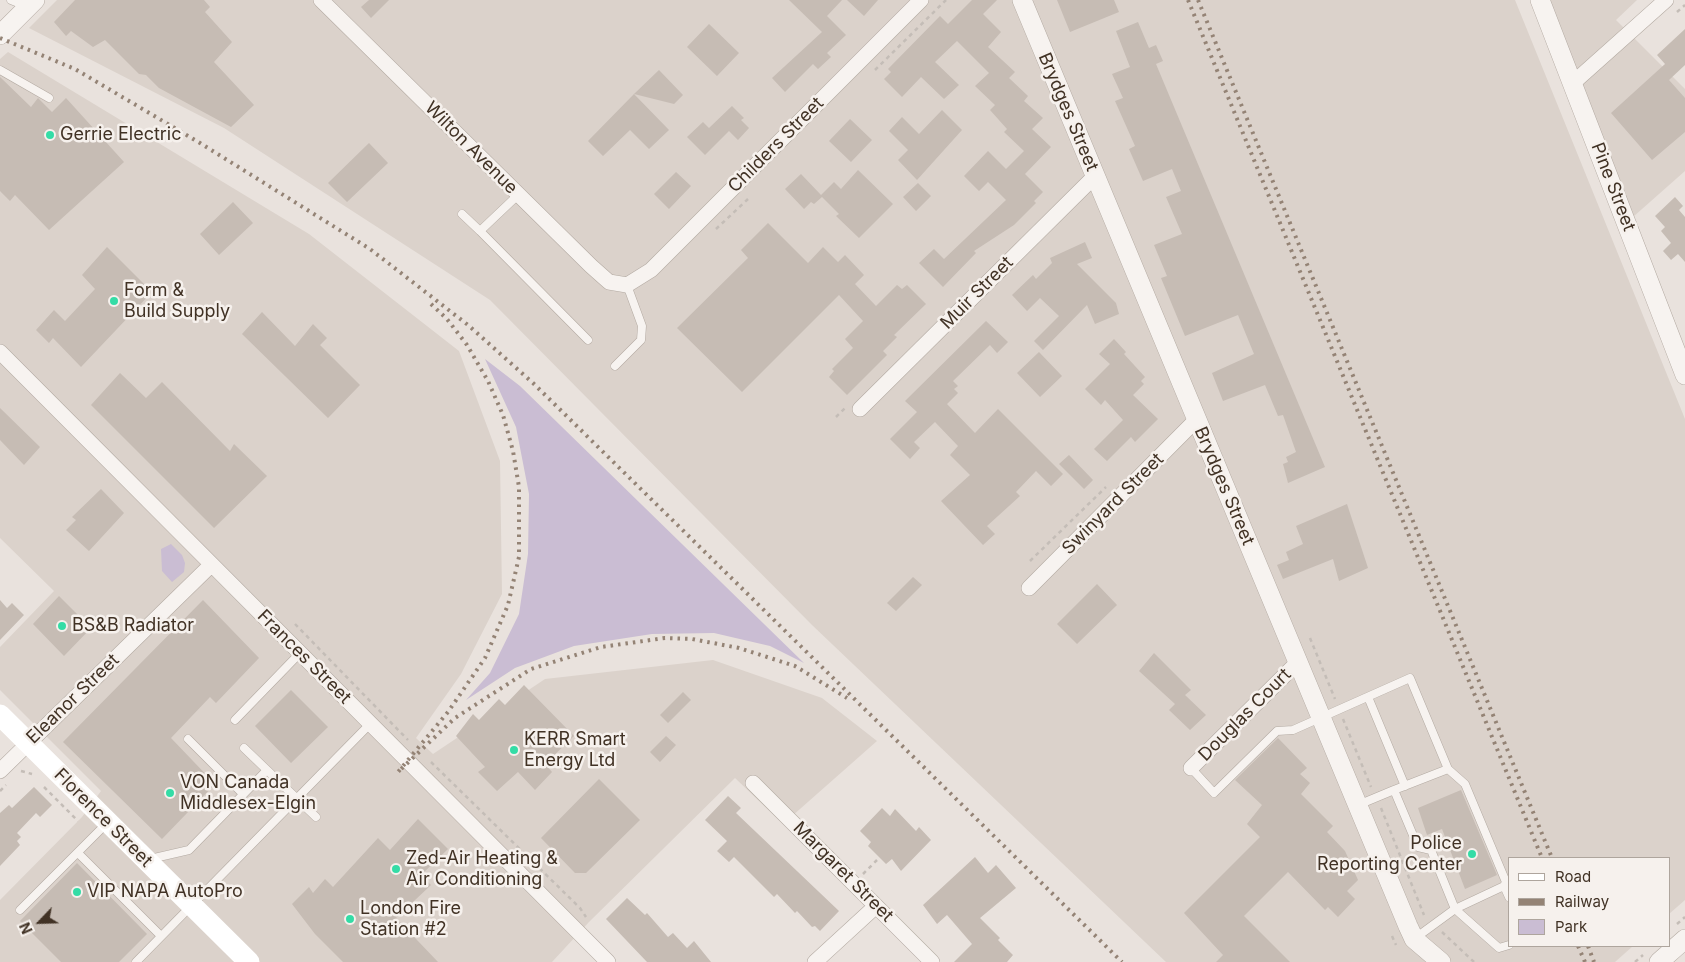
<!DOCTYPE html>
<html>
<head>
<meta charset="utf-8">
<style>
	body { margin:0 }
	#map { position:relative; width:1685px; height:962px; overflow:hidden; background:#e9e2dd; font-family:Inter,sans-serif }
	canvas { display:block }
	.legend { position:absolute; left:1508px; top:857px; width:162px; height:90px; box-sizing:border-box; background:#f6f1ed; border:1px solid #aea59d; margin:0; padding:6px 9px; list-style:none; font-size:15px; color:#413225 }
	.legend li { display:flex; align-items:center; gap:10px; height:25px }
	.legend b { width:25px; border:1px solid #aea59d }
	.north { position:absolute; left:15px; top:897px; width:50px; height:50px; -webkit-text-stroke:4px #f6f1ed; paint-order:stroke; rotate:246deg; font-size:14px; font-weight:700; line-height:20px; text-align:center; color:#413225 }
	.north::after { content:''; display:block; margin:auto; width:18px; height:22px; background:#413225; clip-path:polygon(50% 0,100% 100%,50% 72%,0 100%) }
</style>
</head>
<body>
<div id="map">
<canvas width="1685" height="962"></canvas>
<ul class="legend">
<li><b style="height:6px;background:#fff"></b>Road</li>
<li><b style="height:6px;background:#948375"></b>Railway</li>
<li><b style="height:14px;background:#cabdd3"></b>Park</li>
</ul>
<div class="north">N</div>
</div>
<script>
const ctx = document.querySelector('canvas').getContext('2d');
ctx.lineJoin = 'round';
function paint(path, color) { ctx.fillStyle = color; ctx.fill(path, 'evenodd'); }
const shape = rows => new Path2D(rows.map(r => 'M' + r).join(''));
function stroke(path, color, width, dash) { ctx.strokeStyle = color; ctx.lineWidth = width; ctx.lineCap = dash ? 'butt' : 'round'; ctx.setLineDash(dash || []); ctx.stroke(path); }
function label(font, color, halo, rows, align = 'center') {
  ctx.font = font + ' Inter,sans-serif'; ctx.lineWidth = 5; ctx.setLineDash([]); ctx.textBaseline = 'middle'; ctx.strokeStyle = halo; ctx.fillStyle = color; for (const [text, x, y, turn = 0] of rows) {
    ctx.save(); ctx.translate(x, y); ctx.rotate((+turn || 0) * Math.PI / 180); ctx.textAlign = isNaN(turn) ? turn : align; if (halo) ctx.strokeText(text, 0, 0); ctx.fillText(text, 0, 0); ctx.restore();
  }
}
paint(shape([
	[57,0,1515,0,1685,419,1685,900,1669,914,1669,858,1509,858,1509,946,1633,946,1615,962,1166,962,812,625,490,300,224,128,29,28],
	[1550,0,1637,0,1616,20,1685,89,1685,171,1633,217],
	[8,52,309,234,459,351,500,461,502,594,461,674,416,738,433,754,545,679,713,660,822,698,877,741,783,824,735,778,589,922,552,962,0,962,0,900,82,817,101,791,0,690,0,647,54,591,0,538,0,59]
]), '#dbd2cb');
paint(shape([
	[485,359,520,386,804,663,770,646,714,633,652,634,574,646,515,668,466,700,490,673,519,614,528,554,529,494,516,427],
	[171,544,182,555,185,563,184,572,172,582,162,571,161,549]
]), '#cabdd3');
paint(shape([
	[75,0,204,0,210,7,205,12,232,42,214,62,254,105,231,127,159,88,146,75,139,74,105,40,93,47,71,31,66,36,54,22],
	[369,0,389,0,371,18,361,7],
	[789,0,842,0,827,16,846,35,827,53,831,57,818,69,813,64,785,92,772,78,822,32],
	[847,0,878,0,864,16],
	[972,0,997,0,983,14,1001,32,988,47,1015,72,1009,78,1028,96,1024,101,1043,118,1032,129,1051,147,1025,174,1043,192,1034,201,1036,203,1014,225,974,251,976,253,943,287,919,263,934,249,944,259,1006,200,988,182,979,191,964,176,988,151,1006,169,1024,151,1004,132,1007,129,990,110,995,105,975,86,989,73,957,41,935,62,959,85,944,99,921,77,902,97,884,79,891,72,888,69,940,16,948,24],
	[1057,0,1114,0,1119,12,1070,32],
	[1138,22,1149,48,1156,45,1163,61,1156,64,1325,467,1288,483,1283,464,1288,462,1286,457,1296,452,1283,415,1278,416,1265,385,1223,401,1212,373,1254,354,1238,315,1185,336,1161,278,1167,276,1154,245,1182,234,1166,197,1181,191,1172,169,1143,181,1129,149,1135,146,1115,101,1123,98,1112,74,1130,67,1116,31],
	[709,24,739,53,717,76,687,47],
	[1685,29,1685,65,1669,80,1685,98,1685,132,1652,160,1611,113,1665,64,1657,55],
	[659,70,683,95,674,104,634,94],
	[0,77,31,107,38,98,52,112,66,98,124,162,49,230,15,195,10,201,0,191],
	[634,94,669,130,649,149,630,130,603,156,588,141],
	[732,106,744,118,741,120,749,128,738,140,729,131,705,155,687,137,703,122,709,128],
	[942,110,962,130,917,180,898,160,908,150,889,131,902,117,919,134],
	[850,119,872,140,851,162,829,141],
	[369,143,388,163,347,202,328,183],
	[858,170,893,204,859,238,836,216,839,214,822,197,814,204,811,202,804,209,785,189,801,174,821,195,834,182,841,189],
	[676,172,691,186,669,209,654,194],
	[918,183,931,196,916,211,903,197],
	[1675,197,1683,206,1679,210,1685,217,1685,262,1678,254,1671,260,1663,251,1671,243,1661,231,1665,227,1655,216],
	[233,202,253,223,219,255,200,234],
	[768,223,808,263,823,247,838,262,845,255,864,275,855,284,876,306,897,285,902,289,907,285,926,304,894,335,897,337,883,351,887,355,847,395,829,377,834,371,832,369,853,348,845,339,863,321,839,295,742,392,677,328,748,258,741,250],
	[1085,242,1092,258,1077,264,1116,303,1119,314,1095,324,1087,305,1043,350,1034,341,1059,316,1040,298,1027,311,1012,295,1033,275,1036,279,1052,263,1050,258],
	[107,247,152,292,81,367,53,338,49,343,36,330,54,310,65,321,95,289,82,275],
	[262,312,295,346,313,324,327,338,320,345,360,385,328,418,242,334],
	[986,321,1008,342,997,353,990,345,953,381,958,386,954,389,958,393,947,404,975,433,998,409,1063,474,1051,486,1036,471,1016,492,1020,496,987,526,995,534,983,545,941,501,970,475,950,455,958,446,935,422,914,442,920,448,910,459,890,439,917,412,905,401],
	[1114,339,1126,352,1124,354,1145,377,1141,381,1144,384,1133,395,1158,419,1135,442,1131,437,1107,461,1094,449,1123,420,1105,400,1101,405,1085,389,1110,364,1099,354],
	[1039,352,1062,376,1040,397,1017,373],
	[120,373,146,398,162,382,230,451,234,444,267,476,214,528,91,405],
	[0,408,40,447,24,465,0,440],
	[1069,455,1093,480,1084,489,1059,464],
	[101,489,124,513,89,551,66,530,76,520,72,517],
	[1347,504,1368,568,1339,581,1333,559,1283,579,1277,565,1289,560,1286,552,1303,544,1296,526],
	[913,577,922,585,896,611,887,603],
	[1097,584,1117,605,1077,644,1057,624],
	[59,596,91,628,64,656,33,624],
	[0,600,7,608,12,603,24,615,0,640],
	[203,600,259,658,216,703,210,697,171,738,215,784,162,839,63,742],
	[1154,653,1191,690,1185,695,1206,715,1190,730,1169,710,1175,704,1139,671],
	[524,685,574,736,545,764,552,772,535,790,518,772,497,791,478,772,485,767,456,736,473,714,479,720,499,699,505,705],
	[291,690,328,727,291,763,255,726],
	[683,692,691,700,668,723,660,715],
	[666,736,676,745,660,762,650,752],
	[1278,738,1307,768,1300,774,1310,783,1301,794,1333,826,1327,832,1345,851,1358,880,1347,891,1355,899,1338,917,1328,907,1325,910,1288,872,1244,916,1290,962,1216,962,1223,955,1184,913,1260,837,1247,824,1262,805,1235,780],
	[599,779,640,820,586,873,575,873,541,838],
	[34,787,52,805,40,817,36,813,17,833,21,837,17,841,20,845,0,866,0,813,9,805,12,808],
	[1461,790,1497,875,1465,889,1442,829,1427,835,1418,808],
	[728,796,741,808,736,813,839,911,820,931,815,926,812,927,797,911,795,913,777,894,774,897,734,857,729,862,717,851,727,841,705,820],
	[882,808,890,816,895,809,916,831,919,827,931,840,901,871,892,859,886,864,868,846,871,842,860,831],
	[418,819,448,849,421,875,431,885,396,918,438,962,343,962,315,934,292,904,309,887,313,893,325,879,333,887,378,838,390,850],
	[975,857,988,873,996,865,1016,888,980,918,1000,938,998,940,1013,955,1007,962,954,962,972,944,947,915,937,924,923,905],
	[77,863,147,934,119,962,61,962,20,921],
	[627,898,645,915,647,913,668,937,673,933,687,948,694,941,711,962,647,962,606,919]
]), '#c6bcb4');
const service = shape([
	[11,0,26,6],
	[0,70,49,98],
	[518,195,480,231,588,340],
	[462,214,480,231],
	[615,366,641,340,642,326,627,285],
	[1368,697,1405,786],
	[235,720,300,653],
	[188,739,243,794],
	[244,748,316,817],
	[1191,768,1214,793,1277,731,1293,730,1410,678,1448,769,1394,790,1418,847,1431,850,1455,909,1499,948,1509,945],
	[1448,769,1465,784,1506,882,1504,886],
	[1358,805,1394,790],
	[78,853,161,936],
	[150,859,189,850,267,770],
	[20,910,106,824],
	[1414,939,1455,909,1504,886,1509,897],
	[136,962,370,724]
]);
const minor = shape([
	[321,0,591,266,609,282,627,285,651,270,921,0],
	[1573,83,1666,0],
	[0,352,608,962],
	[860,409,1095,176],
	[1029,588,1197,419],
	[1191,768,1298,662],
	[0,771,211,565],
	[753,783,932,962],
	[815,962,876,906]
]);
const tertiary = shape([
	[1022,0,1408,926,1414,939,1441,962],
	[1540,0,1685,375],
	[0,35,35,0],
	[1659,962,1685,939]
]);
stroke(service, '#b3aaa2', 9);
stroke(minor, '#b3aaa2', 16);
stroke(tertiary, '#b3aaa2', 20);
stroke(shape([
	[1677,12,1685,5],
	[875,70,946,0],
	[716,229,748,199],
	[836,417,846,407],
	[1030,561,1106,487],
	[295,624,408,740],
	[1310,638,1335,699],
	[1343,719,1371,787],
	[431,762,580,908,586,917],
	[21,771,32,774],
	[44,787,78,821],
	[0,791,6,785],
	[1381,808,1424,915],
	[863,874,877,860],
	[1677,924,1685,917],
	[1442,932,1474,962],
	[1392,936,1396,945],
	[1635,962,1643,955]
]), '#c4bdb7', 2.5, [4, 4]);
stroke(service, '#f7f3f0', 8);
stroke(minor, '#f7f3f0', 15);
stroke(tertiary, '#f7f3f0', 19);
stroke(shape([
	[0,715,249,962]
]), '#fff', 21);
stroke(shape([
	[1188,0,1542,858],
	[1198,0,1552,858],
	[0,38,75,69,200,143,370,249,468,325,533,383,1122,962],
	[431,304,447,319,467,345,488,381,503,415,513,451,519,487,519,557,508,605,485,658,448,712,398,772,455,718,531,669,601,647,665,638,692,639,739,648,795,666,847,698],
	[1578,946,1585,962],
	[1588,946,1594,962]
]), '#948375', 4, [2.5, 5]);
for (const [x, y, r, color] of [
	[50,135,5,"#34dca6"],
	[114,301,5,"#34dca6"],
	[62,626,5,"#34dca6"],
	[514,750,5,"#34dca6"],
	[170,793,5,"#34dca6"],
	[1472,854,5,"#34dca6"],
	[396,869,5,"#34dca6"],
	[77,892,5,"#34dca6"],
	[350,919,5,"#34dca6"]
]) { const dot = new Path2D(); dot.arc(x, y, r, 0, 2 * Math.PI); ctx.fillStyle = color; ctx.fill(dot); stroke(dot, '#f6f1ed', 2); }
label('18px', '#413225', '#f6f1ed', [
	["Brydges Street",1068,112,67],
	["Childers Street",776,145,-45],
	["Wilton Avenue",471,148,45],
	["Pine Street",1613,187,69],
	["Muir Street",977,293,-45],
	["Brydges Street",1224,486,67],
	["Swinyard Street",1113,504,-45],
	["Frances Street",304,657,45],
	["Eleanor Street",73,699,-44],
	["Douglas Court",1245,715,-45],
	["Florence Street",103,818,45],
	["Margaret Street",843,872,45]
]);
label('18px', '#413225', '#f6f1ed', [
	["Gerrie Electric",60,135],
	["Form &",124,291],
	["Build Supply",124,312],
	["BS&B Radiator",72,626],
	["KERR Smart",524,740],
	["Energy Ltd",524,761],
	["VON Canada",180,783],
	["Middlesex-Elgin",180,804],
	["Police",1462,844,"right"],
	["Reporting Center",1462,865,"right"],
	["Zed-Air Heating &",406,859],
	["Air Conditioning",406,880],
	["VIP NAPA AutoPro",87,892],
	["London Fire",360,909],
	["Station #2",360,930]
], 'left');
</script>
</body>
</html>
